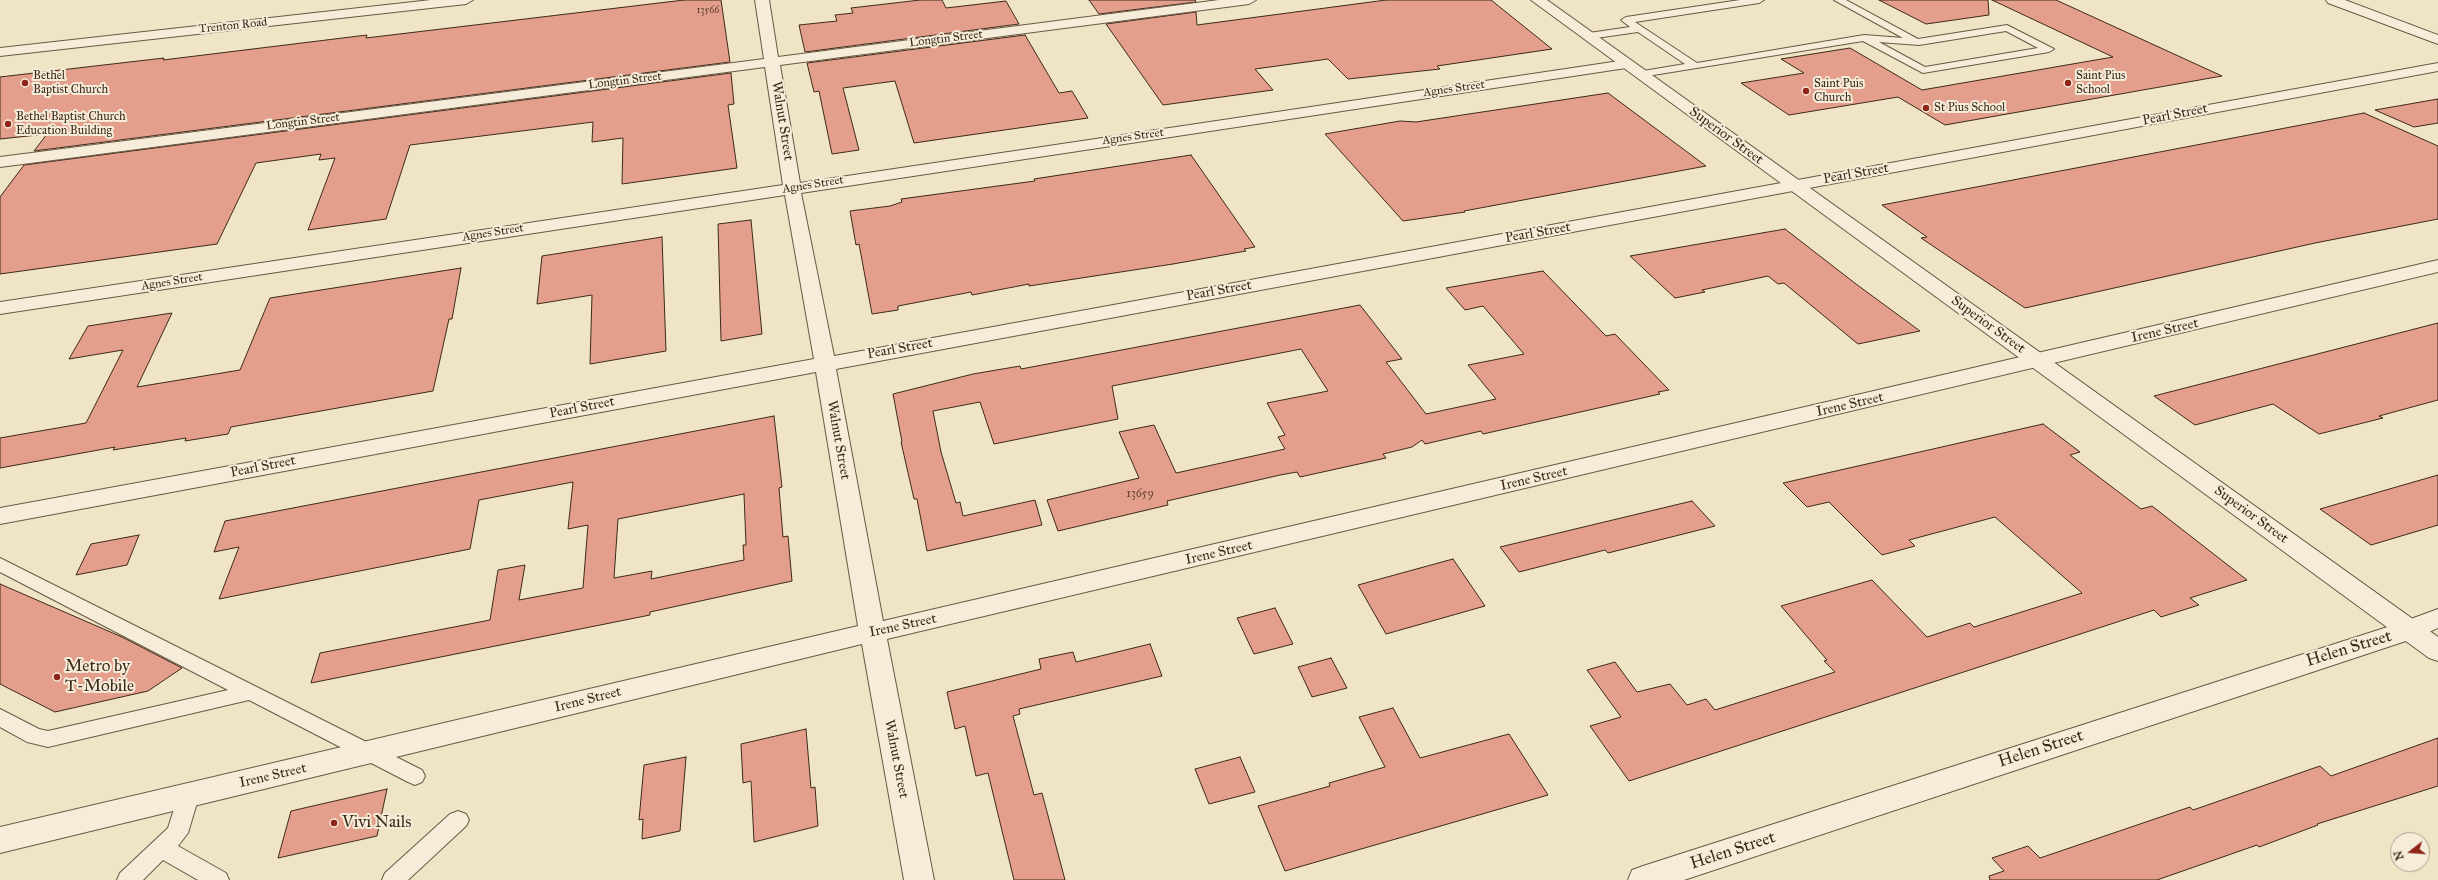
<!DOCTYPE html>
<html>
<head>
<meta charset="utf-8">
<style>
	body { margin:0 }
	#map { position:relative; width:2438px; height:880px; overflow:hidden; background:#efe4c6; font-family:"IM FELL Great Primer",serif }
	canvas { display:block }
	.north { position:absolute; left:2390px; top:832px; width:40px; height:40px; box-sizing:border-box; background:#f5edda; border:1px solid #ac9f8d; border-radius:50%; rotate:253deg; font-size:11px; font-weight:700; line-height:16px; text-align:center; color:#3e2919 }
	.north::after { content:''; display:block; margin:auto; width:14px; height:18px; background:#8f2418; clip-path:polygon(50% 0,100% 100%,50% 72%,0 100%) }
</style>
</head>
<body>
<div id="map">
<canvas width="2438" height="880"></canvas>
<div class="north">N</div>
</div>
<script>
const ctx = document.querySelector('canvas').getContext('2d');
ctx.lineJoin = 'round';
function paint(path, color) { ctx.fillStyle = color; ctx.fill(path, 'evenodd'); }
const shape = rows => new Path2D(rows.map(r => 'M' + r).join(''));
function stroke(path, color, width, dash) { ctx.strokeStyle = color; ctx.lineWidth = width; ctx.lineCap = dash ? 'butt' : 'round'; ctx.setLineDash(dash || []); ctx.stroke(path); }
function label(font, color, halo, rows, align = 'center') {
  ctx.font = font + ' "IM FELL Great Primer",serif'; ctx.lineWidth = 4; ctx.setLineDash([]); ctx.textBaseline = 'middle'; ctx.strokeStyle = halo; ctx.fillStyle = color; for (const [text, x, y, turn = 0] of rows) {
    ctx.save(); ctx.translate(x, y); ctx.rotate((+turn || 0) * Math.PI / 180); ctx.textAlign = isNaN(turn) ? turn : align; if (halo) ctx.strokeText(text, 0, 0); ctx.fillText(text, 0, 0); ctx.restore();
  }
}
const building = shape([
	[684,0,721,0,730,62,34,151,47,134,0,139,0,77,164,58,163,60,367,35,366,38,684,0],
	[920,0,942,0,946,8,1006,1,1019,24,805,52,799,25,837,21,835,15,853,13,851,8,920,0],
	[1089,0,1195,0,1196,2,1099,14,1089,0],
	[1386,0,1491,0,1552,49,1437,66,1440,69,1348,79,1328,59,1255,69,1273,90,1163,105,1106,24,1196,12,1197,25,1386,0],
	[1879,0,1988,0,1989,15,1926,24,1879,0],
	[1992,0,2056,0,2222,76,1945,125,1898,97,1789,115,1741,83,1804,73,1781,59,1850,48,1922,90,2113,57,1992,0],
	[1025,35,1059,93,1072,91,1088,118,914,143,895,81,843,88,859,150,832,154,819,91,814,92,807,63,1025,35],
	[731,73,734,104,728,105,737,168,622,184,623,138,592,142,593,122,410,145,386,219,308,230,335,158,319,160,321,154,256,163,217,244,0,274,0,197,24,165,731,73],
	[1608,93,1706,166,1464,211,1465,212,1403,221,1325,134,1400,121,1416,122,1608,93],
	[2438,99,2438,123,2414,127,2375,110,2438,99],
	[2364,113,2438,146,2438,219,2315,243,2025,308,1921,238,1927,237,1882,205,2364,113],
	[1191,155,1255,247,1244,249,1246,251,1173,264,1029,286,1029,284,972,295,971,292,898,306,898,310,872,314,859,244,856,245,850,211,890,206,902,202,901,199,1035,181,1034,179,1191,155],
	[751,220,762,334,721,341,718,224,751,220],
	[1785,229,1856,284,1920,331,1858,344,1784,283,1778,284,1768,276,1702,290,1705,292,1675,298,1630,256,1785,229],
	[662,237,666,351,590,364,592,295,537,304,542,256,662,237],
	[461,268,452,319,449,319,433,391,231,427,228,434,185,441,186,438,113,450,115,447,0,468,0,438,86,423,123,350,69,359,88,326,172,313,137,387,240,370,270,298,461,268],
	[1543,271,1606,336,1615,334,1669,390,1658,392,1660,394,1483,434,1481,431,1425,444,1422,440,1412,447,1383,454,1386,458,1300,477,1297,472,1280,475,1167,501,1168,505,1058,531,1047,500,1139,478,1119,432,1154,425,1176,473,1285,449,1278,437,1285,435,1267,403,1328,391,1301,349,1112,386,1118,419,994,444,980,402,933,411,941,452,956,503,960,502,963,516,1035,500,1042,525,927,551,917,499,914,499,901,442,902,442,893,394,973,374,1020,366,1021,369,1360,305,1402,359,1386,362,1426,414,1496,399,1468,365,1524,354,1483,306,1465,310,1446,288,1543,271],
	[2438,323,2438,400,2379,416,2383,418,2319,434,2273,404,2195,425,2154,396,2438,323],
	[774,416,782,487,779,488,783,537,788,536,792,581,650,612,650,615,311,683,320,653,490,620,498,570,525,565,519,600,583,588,588,525,568,529,573,482,479,500,470,549,219,599,239,547,214,552,225,521,774,416],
	[744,494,746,545,743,545,744,560,651,579,652,571,614,578,618,519,744,494],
	[2043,424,2080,452,2070,455,2141,509,2152,506,2247,580,2190,598,2199,605,2161,617,2154,610,1629,781,1590,726,1621,717,1587,670,1615,662,1637,692,1670,684,1687,705,1706,699,1715,710,1835,672,1824,661,1827,660,1781,606,1872,580,1927,637,1970,623,1974,627,2082,593,1995,517,1909,540,1915,546,1882,555,1829,502,1807,507,1783,483,2043,424],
	[2438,475,2438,525,2371,545,2320,509,2438,475],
	[1692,501,1715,526,1608,553,1605,550,1519,572,1500,547,1692,501],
	[139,535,127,565,76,575,91,544,139,535],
	[1453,559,1485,606,1386,634,1358,585,1453,559],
	[0,584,122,637,182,668,148,691,55,712,0,684,0,584],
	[1275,608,1293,644,1254,654,1237,618,1275,608],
	[1150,644,1162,676,1019,709,1020,714,1013,716,1034,795,1042,793,1065,880,1014,880,988,773,976,776,965,726,955,729,947,692,1041,669,1039,659,1073,652,1076,662,1150,644],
	[1331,658,1347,688,1312,697,1298,667,1331,658],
	[1393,708,1420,758,1509,734,1548,795,1285,871,1258,806,1330,786,1329,783,1385,767,1359,717,1393,708],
	[806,729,811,788,815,787,818,826,754,842,751,781,743,783,741,744,806,729],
	[2438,738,2438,786,2317,824,2318,825,2259,847,2257,845,2157,880,1990,880,1989,876,2004,871,1992,858,2028,846,2040,858,2190,807,2193,810,2320,766,2331,776,2438,738],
	[686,757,680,831,642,839,643,819,639,820,644,765,686,757],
	[1240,757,1255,792,1209,804,1195,769,1240,757],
	[387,789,377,836,278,858,291,811,387,789]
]);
paint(building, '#e39f8c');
stroke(building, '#3e2919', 1);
const service = shape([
	[1740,0,1764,0,1759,3,1635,22,1697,63,1864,35,1903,38,1834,0,1846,0,1918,39,2007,25,2054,49,2049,52,1923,73,1863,41,1641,77,1636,74,1637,72,1685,64,1638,32,1589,39,1584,36,1589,33,1630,27,1621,20,1626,17,1740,0],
	[2006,31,2038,48,1925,67,1879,42,1919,45,2006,31],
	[0,558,422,770,425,776,422,782,415,785,408,782,249,700,48,747,27,742,0,727,0,709,39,729,48,731,228,690,0,572,0,558],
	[188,787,196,790,199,796,188,833,178,846,226,873,229,880,198,880,163,860,143,880,117,880,120,873,168,828,180,790,188,787],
	[458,811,466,814,469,820,466,826,408,880,382,880,385,873,450,814,458,811]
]);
const minor = shape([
	[755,0,769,0,778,57,1219,0,1256,0,1249,4,780,65,800,183,1626,60,1633,64,1626,68,801,193,834,356,2438,63,2438,71,836,369,883,621,2438,260,2438,272,887,639,934,880,904,880,862,644,0,853,0,827,858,626,816,372,0,524,0,508,814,359,785,195,0,314,0,302,783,185,765,67,0,167,0,157,764,59,755,0],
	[2326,0,2345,0,2438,35,2438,44,2328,3,2326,0],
	[2438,609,2438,628,2418,637,1684,880,1628,880,1632,870,1643,866,2400,623,2438,609]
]);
const tertiary = shape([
	[431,0,473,0,466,4,0,56,0,48,431,0],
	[1531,0,1547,0,2438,637,2438,661,2429,658,1531,0]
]);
stroke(service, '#6a5844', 2);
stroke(minor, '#6a5844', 2);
stroke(tertiary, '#6a5844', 2);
paint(service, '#f5edda');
paint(minor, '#f5edda');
paint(tertiary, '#f5edda');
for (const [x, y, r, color] of [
	[25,83,4,"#8f2418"],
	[2068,83,4,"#8f2418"],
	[1806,91,4,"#8f2418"],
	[1926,108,4,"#8f2418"],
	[8,124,4,"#8f2418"],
	[57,677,4,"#8f2418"],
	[334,823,4,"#8f2418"]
]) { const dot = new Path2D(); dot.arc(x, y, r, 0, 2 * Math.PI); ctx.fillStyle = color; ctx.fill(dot); stroke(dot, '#f5edda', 1.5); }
label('10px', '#674636', null, [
	["13566",708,11]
]);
label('12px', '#3e2919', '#f5edda', [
	["Trenton Road",233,26,-6],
	["Longtin Street",946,39,-7],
	["Longtin Street",625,81,-7],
	["Agnes Street",1454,89,-8],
	["Longtin Street",303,122,-7],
	["Agnes Street",1133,137,-8],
	["Agnes Street",813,185,-9],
	["Agnes Street",493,233,-9],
	["Agnes Street",172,282,-9]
]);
label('12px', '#3e2919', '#f5edda', [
	["Bethel",33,76],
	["Baptist Church",33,90],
	["Saint Pius",2076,76],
	["School",2076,90],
	["Saint Puis",1814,84],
	["Church",1814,98],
	["St Pius School",1934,108],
	["Bethel Baptist Church",16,117],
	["Education Building",16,131]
], 'left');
label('12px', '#674636', null, [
	["13659",1140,494]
]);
label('14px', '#3e2919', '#f5edda', [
	["Pearl Street",2175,115,-11],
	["Walnut Street",782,121,81],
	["Superior Street",1726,136,36],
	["Pearl Street",1856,174,-10],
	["Pearl Street",1538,233,-10],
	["Pearl Street",1219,291,-10],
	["Superior Street",1988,325,36],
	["Irene Street",2165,331,-13],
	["Pearl Street",900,349,-10],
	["Irene Street",1850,405,-13],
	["Pearl Street",582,408,-11],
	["Walnut Street",838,440,80],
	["Pearl Street",263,467,-11],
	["Irene Street",1534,479,-13],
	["Superior Street",2251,515,36],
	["Irene Street",1219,553,-13],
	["Irene Street",903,626,-12],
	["Irene Street",588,700,-14],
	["Walnut Street",896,759,79],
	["Irene Street",273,776,-13]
]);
label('17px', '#3e2919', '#f5edda', [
	["Helen Street",2349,649,-17],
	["Helen Street",2041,749,-18],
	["Helen Street",1733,851,-18]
]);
label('17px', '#3e2919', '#f5edda', [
	["Metro by",65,667],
	["T-Mobile",65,687],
	["Vivi Nails",342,823]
], 'left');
</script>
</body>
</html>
